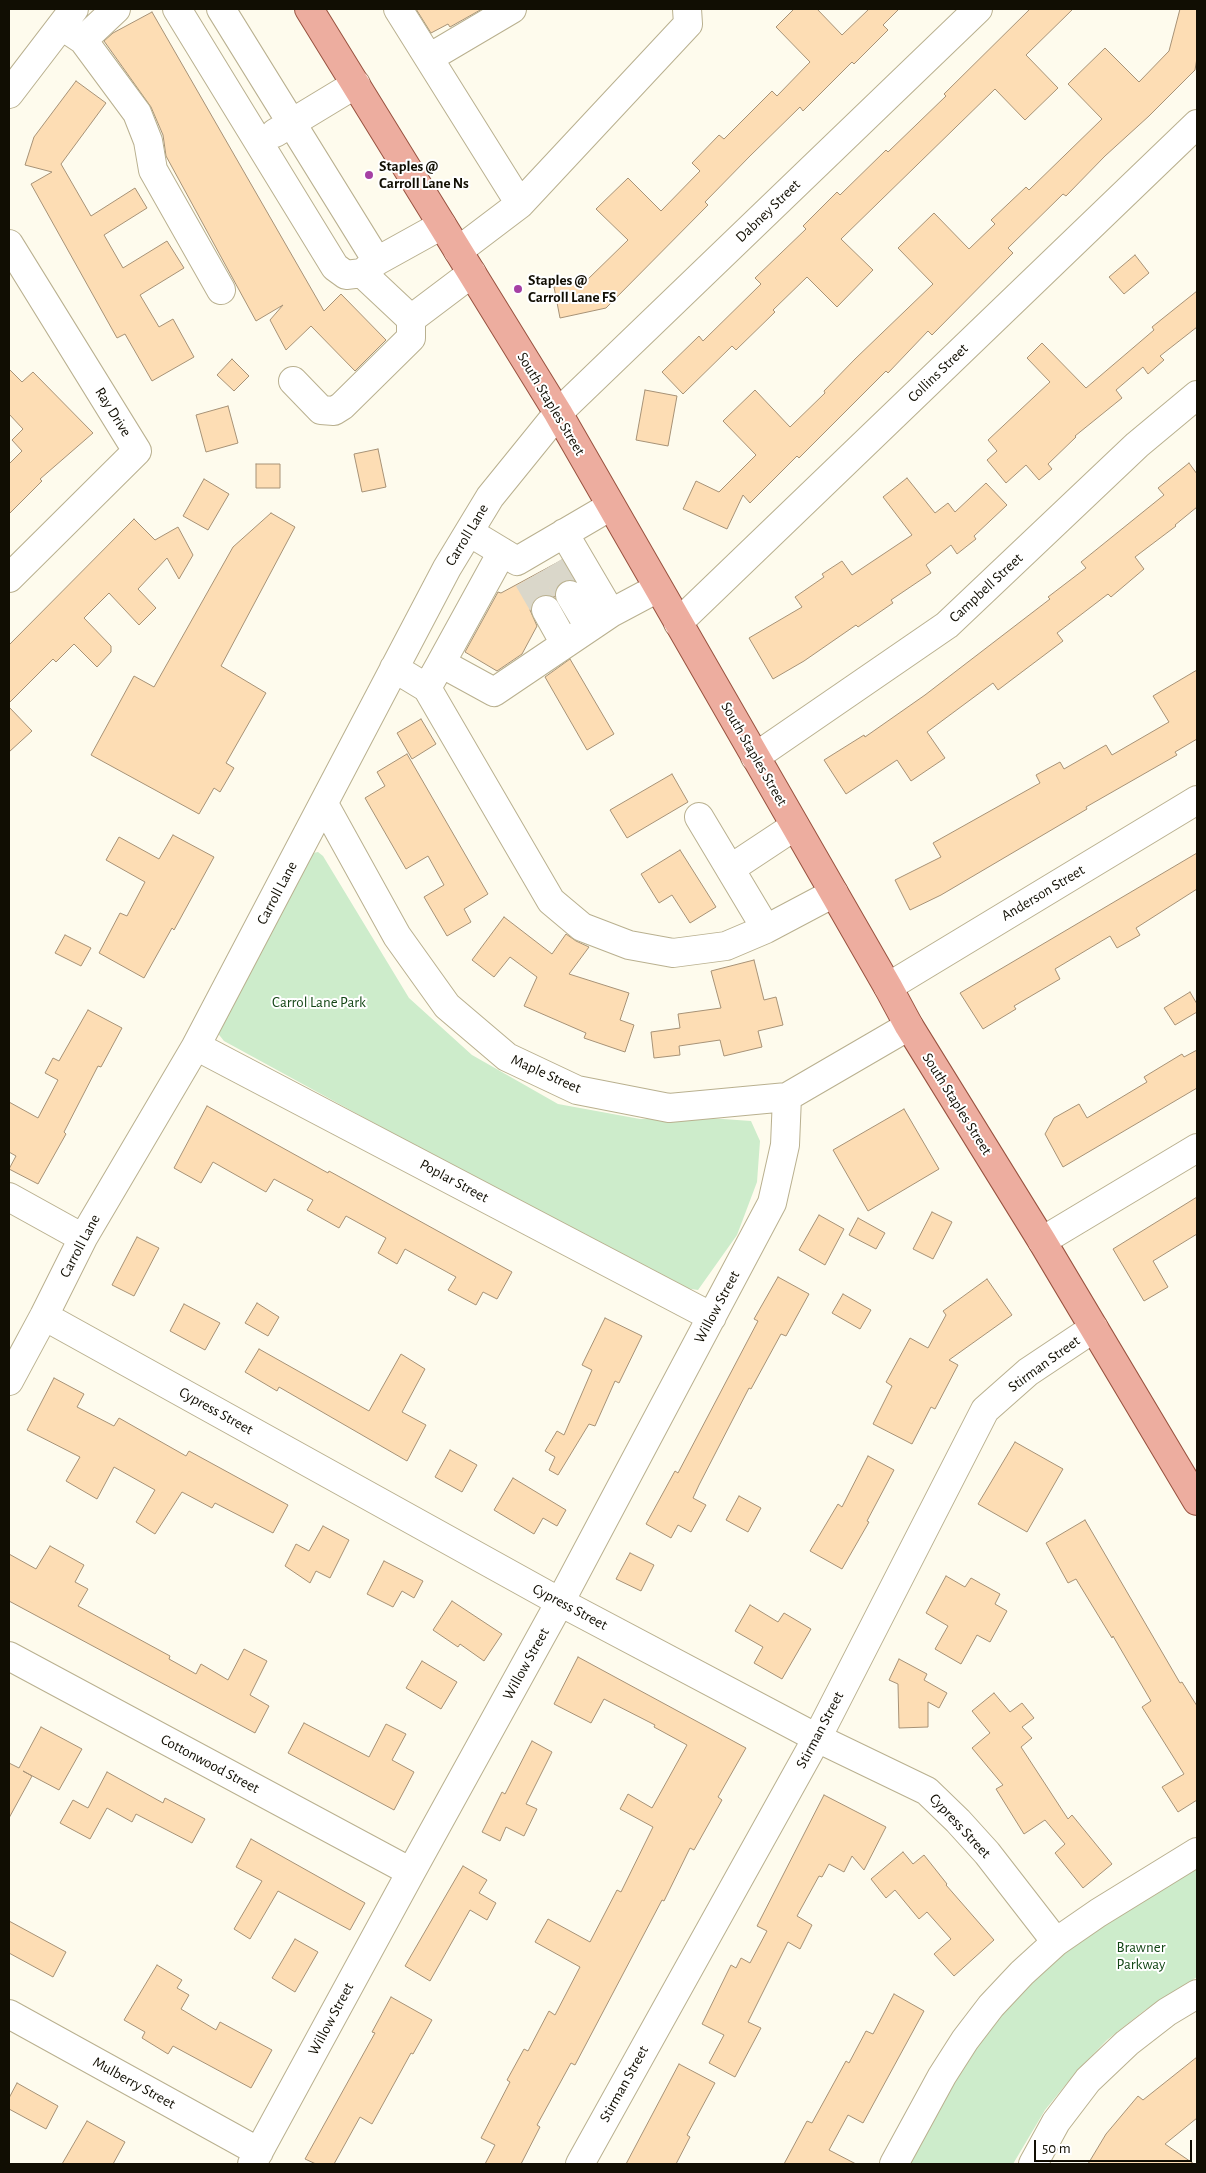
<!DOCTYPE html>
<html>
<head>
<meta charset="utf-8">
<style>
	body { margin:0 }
	#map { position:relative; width:1206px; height:2173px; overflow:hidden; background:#fefbed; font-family:"Alegreya Sans",sans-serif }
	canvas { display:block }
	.frame { position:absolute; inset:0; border:10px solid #110e03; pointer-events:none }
	.scale { position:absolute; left:1034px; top:2140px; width:158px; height:22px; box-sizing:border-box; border:2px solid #110e03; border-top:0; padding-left:6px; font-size:15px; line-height:18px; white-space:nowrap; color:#110e03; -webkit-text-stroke:4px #fff; paint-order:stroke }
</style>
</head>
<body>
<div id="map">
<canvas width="1206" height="2173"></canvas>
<div class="frame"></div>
<div class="scale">50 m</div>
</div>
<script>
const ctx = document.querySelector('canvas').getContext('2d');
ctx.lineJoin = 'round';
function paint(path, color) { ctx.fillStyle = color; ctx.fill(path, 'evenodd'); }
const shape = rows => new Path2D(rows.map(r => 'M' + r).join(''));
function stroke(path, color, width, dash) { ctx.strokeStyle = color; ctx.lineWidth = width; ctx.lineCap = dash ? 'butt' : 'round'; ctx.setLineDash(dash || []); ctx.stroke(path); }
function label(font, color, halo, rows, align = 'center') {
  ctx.font = font + ' "Alegreya Sans",sans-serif'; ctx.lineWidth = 4; ctx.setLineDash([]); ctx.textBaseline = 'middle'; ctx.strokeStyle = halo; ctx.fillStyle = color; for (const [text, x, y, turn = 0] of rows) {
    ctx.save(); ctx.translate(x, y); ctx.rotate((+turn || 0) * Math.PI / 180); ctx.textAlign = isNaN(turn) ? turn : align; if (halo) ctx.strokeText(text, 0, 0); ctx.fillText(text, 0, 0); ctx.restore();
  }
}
paint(shape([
	[318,852,323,856,409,998,472,1055,558,1104,640,1119,709,1118,751,1121,760,1141,757,1182,737,1235,698,1290,672,1286,224,1041,216,1031,308,854],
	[1197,1867,1197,1977,1145,2010,1107,2040,1077,2071,1045,2110,1013,2164,905,2164,958,2071,988,2031,1029,1983,1071,1947,1113,1917]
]), '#cdeccb');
const building = shape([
	[416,9,482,9,450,27,448,24,431,33,416,9],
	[794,9,817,9,842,35,869,9,899,9,883,25,888,30,854,64,852,62,803,111,800,107,750,156,705,202,708,205,606,308,560,318,554,287,587,280,628,240,596,209,628,178,661,211,700,171,692,163,719,135,724,139,772,91,777,96,810,62,776,27,794,9],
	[1030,9,1073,9,1026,55,1058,88,1025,120,995,89,841,239,873,270,837,307,807,277,773,310,775,312,736,350,732,346,683,394,662,372,699,336,703,341,761,284,755,278,806,229,803,226,837,192,840,195,886,150,888,152,946,96,944,94,1030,9],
	[1180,9,1197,9,1197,58,1195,70,1149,116,1105,156,1066,196,1063,194,1008,248,1013,253,932,335,928,331,888,373,886,371,799,458,797,456,750,503,743,495,727,529,683,509,696,481,719,492,756,455,723,421,755,390,790,427,825,393,824,391,855,359,933,284,898,248,934,213,969,249,995,224,991,220,1026,187,1029,190,1102,119,1068,84,1105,48,1139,82,1169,51,1180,9],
	[152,12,324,311,341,294,386,340,355,371,311,326,286,350,270,320,283,305,256,321,166,156,163,135,151,107,104,41,113,33,152,12],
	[76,81,106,103,61,164,91,216,135,188,147,208,104,235,123,268,167,241,184,268,140,295,159,327,173,319,194,357,152,381,125,334,117,338,31,184,52,172,25,165,34,137,76,81],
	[1135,255,1149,273,1124,294,1109,277,1135,255],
	[1197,291,1197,327,1160,356,1164,360,1148,374,1143,367,1116,390,1122,398,1075,436,1076,437,1048,464,1052,469,1039,480,1026,465,1006,483,987,460,997,451,988,440,1050,382,1027,358,1042,343,1086,388,1154,330,1152,327,1197,291],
	[232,359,249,376,234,391,217,375,232,359],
	[9,369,22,382,33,372,93,433,40,479,42,481,9,514,9,464,22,451,12,440,23,429,9,414,9,369],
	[645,390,677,396,668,446,636,440,645,390],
	[228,406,238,443,206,452,196,415,228,406],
	[378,449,386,487,362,492,354,454,378,449],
	[1189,463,1197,474,1197,507,1175,525,1176,526,1135,557,1144,569,1111,597,1108,594,1057,633,1063,641,998,690,993,683,927,732,945,758,911,781,897,760,846,794,824,760,864,735,865,737,925,695,1050,599,1048,597,1086,568,1081,562,1164,495,1158,488,1189,463],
	[256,464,280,464,280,488,256,488,256,464],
	[907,478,935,513,948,503,955,512,986,483,1007,505,974,536,976,539,957,554,951,545,926,565,931,573,891,600,893,603,858,627,856,625,804,661,773,679,749,638,802,607,795,597,824,577,822,574,842,561,852,575,912,535,883,497,907,478],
	[204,479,229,494,208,530,183,516,204,479],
	[271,513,295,527,221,666,266,693,226,763,234,768,220,792,214,788,199,814,91,755,134,676,154,687,233,547,271,513],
	[134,519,155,540,178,527,193,555,179,579,167,558,138,589,156,608,139,625,109,593,84,618,111,646,111,652,97,667,74,644,56,662,53,659,9,703,9,645,134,519],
	[562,560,574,580,562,582,556,588,555,597,546,594,539,596,533,602,530,610,537,626,522,654,497,671,465,652,498,592,501,593,562,560],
	[570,659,614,734,587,750,545,677,570,659],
	[1197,670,1197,739,1175,752,1177,755,1086,807,1087,809,941,895,910,910,895,880,941,857,933,843,1040,783,1036,775,1060,762,1064,769,1106,745,1112,755,1169,722,1153,696,1197,670],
	[9,707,32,731,9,752,9,707],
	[421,719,436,744,412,759,397,733,421,719],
	[407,754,488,894,464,909,471,922,447,936,424,897,444,885,428,856,406,869,365,798,385,786,377,772,407,754],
	[672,774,688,802,627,838,610,810,672,774],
	[173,835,214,857,174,930,172,928,144,978,99,953,120,913,127,916,145,882,106,860,119,837,159,859,173,835],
	[680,850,716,907,690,923,672,895,659,903,641,874,680,850],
	[1197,853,1197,889,1136,928,1140,935,1117,948,1110,936,1055,969,1060,979,1014,1006,1016,1009,983,1029,960,993,1197,853],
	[504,917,552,954,566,934,576,941,589,947,569,974,629,993,620,1020,634,1025,625,1052,584,1038,586,1033,524,1006,537,977,510,957,494,977,472,960,504,917],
	[65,935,91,948,81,966,55,953,65,935],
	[754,960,764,1000,776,997,783,1025,758,1031,762,1047,724,1056,720,1040,679,1046,680,1055,654,1058,651,1032,680,1028,678,1014,721,1008,711,971,754,960],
	[1190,992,1197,1004,1197,1012,1175,1025,1164,1008,1190,992],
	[88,1010,122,1028,101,1067,98,1066,64,1132,66,1134,38,1184,9,1169,16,1156,9,1152,9,1102,38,1118,58,1080,45,1073,53,1058,59,1061,88,1010],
	[1197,1050,1197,1088,1063,1167,1045,1134,1054,1118,1079,1104,1087,1118,1147,1082,1144,1077,1182,1054,1184,1057,1197,1050],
	[207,1106,328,1173,329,1171,512,1272,497,1299,483,1292,476,1305,448,1290,456,1277,405,1249,397,1264,378,1253,386,1238,346,1216,339,1228,307,1210,313,1200,274,1179,266,1192,213,1162,201,1183,174,1168,207,1106],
	[904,1109,939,1169,868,1211,833,1150,904,1109],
	[1197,1197,1197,1234,1153,1261,1168,1287,1144,1301,1113,1249,1197,1197],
	[932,1212,952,1222,933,1259,913,1249,932,1212],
	[819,1215,844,1229,825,1265,799,1250,819,1215],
	[858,1218,885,1233,876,1249,849,1235,858,1218],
	[137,1237,159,1248,134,1296,112,1285,137,1237],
	[778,1277,809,1294,786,1336,781,1334,751,1389,749,1388,699,1485,693,1498,706,1505,691,1532,678,1525,671,1538,646,1524,675,1471,678,1473,758,1321,754,1319,778,1277],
	[987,1279,1012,1315,949,1360,958,1365,935,1409,931,1407,912,1444,873,1424,892,1386,886,1382,910,1338,928,1348,946,1315,943,1311,987,1279],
	[843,1294,871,1310,860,1329,832,1313,843,1294],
	[257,1303,279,1317,268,1336,245,1323,257,1303],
	[184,1304,220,1323,205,1350,170,1331,184,1304],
	[605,1318,642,1336,619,1383,615,1381,595,1426,589,1424,558,1475,549,1470,555,1457,545,1451,557,1431,564,1435,592,1370,582,1365,605,1318],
	[259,1349,369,1411,401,1354,425,1369,402,1412,426,1425,407,1461,279,1387,277,1391,245,1372,259,1349],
	[54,1378,84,1394,77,1407,114,1426,119,1418,186,1456,189,1451,288,1505,273,1533,215,1503,212,1508,182,1492,155,1534,136,1522,155,1490,114,1467,97,1499,66,1481,80,1457,27,1430,54,1378],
	[1015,1442,1063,1469,1027,1532,978,1504,1015,1442],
	[450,1450,477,1465,462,1492,435,1477,450,1450],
	[868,1456,894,1470,867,1521,869,1522,842,1569,810,1551,838,1504,842,1507,868,1456],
	[513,1478,566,1510,557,1526,543,1518,534,1534,494,1510,513,1478],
	[739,1496,761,1508,748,1532,726,1520,739,1496],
	[1085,1520,1180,1683,1182,1682,1197,1706,1197,1800,1178,1812,1162,1787,1184,1774,1142,1707,1151,1701,1113,1636,1112,1638,1076,1579,1068,1583,1046,1543,1085,1520],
	[323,1526,349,1540,330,1578,316,1571,310,1583,285,1566,296,1544,309,1551,323,1526],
	[50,1546,84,1565,75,1582,88,1589,78,1606,170,1656,169,1659,196,1674,201,1664,228,1680,244,1649,267,1661,250,1695,269,1706,255,1733,9,1601,9,1554,36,1569,50,1546],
	[630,1553,654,1565,641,1591,616,1579,630,1553],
	[384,1561,423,1581,414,1598,402,1591,393,1607,367,1594,384,1561],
	[946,1576,965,1587,971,1578,1000,1594,995,1604,1007,1611,990,1642,977,1635,961,1664,935,1649,948,1626,926,1613,946,1576],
	[452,1601,502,1634,484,1661,460,1644,458,1647,433,1630,452,1601],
	[750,1605,778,1622,784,1613,811,1629,782,1679,754,1663,763,1647,735,1631,750,1605],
	[578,1657,746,1748,718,1797,722,1800,694,1850,690,1848,664,1901,662,1900,575,2065,571,2063,537,2125,540,2127,521,2164,485,2164,495,2145,481,2138,510,2082,507,2080,524,2049,528,2051,549,2011,555,2015,580,1967,535,1942,548,1919,590,1942,617,1890,621,1892,653,1827,620,1809,628,1794,652,1808,687,1745,654,1727,655,1725,604,1699,591,1723,554,1704,578,1657],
	[899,1659,927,1674,924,1680,947,1693,939,1708,928,1702,928,1727,899,1728,898,1684,889,1680,899,1659],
	[422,1661,457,1682,441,1709,406,1688,422,1661],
	[994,1693,1010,1712,1022,1703,1034,1718,1022,1727,1032,1738,1021,1747,1068,1819,1072,1815,1112,1864,1083,1888,1055,1853,1065,1844,1045,1820,1024,1834,996,1789,1003,1785,972,1748,990,1733,972,1711,994,1693],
	[304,1723,369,1757,386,1724,406,1734,392,1760,414,1772,394,1810,288,1753,304,1723],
	[41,1727,82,1749,59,1790,23,1771,32,1776,9,1818,9,1763,19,1768,41,1727],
	[532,1741,552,1752,526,1804,537,1809,524,1836,506,1827,500,1841,482,1832,502,1792,505,1794,532,1741],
	[107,1772,163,1803,165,1798,205,1819,192,1843,136,1814,132,1822,107,1808,90,1839,60,1823,73,1800,88,1808,107,1772],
	[824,1795,886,1827,864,1870,852,1856,844,1872,829,1864,822,1877,819,1876,797,1916,812,1925,800,1949,788,1942,748,2022,761,2028,735,2077,709,2063,724,2035,702,2024,731,1965,736,1968,741,1958,750,1963,767,1931,757,1926,824,1795],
	[251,1839,365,1903,350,1930,278,1891,250,1939,234,1929,262,1881,236,1867,251,1839],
	[903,1852,913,1864,924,1855,947,1884,946,1885,994,1940,954,1976,934,1954,951,1939,927,1912,919,1919,895,1890,886,1898,871,1879,903,1852],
	[463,1866,487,1880,479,1893,496,1903,487,1920,470,1910,430,1981,405,1966,463,1866],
	[9,1921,66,1952,53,1977,9,1953,9,1921],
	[295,1939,318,1952,295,1992,272,1978,295,1939],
	[157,1965,182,1980,177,1988,189,1995,181,2009,216,2030,220,2022,272,2050,251,2088,173,2046,168,2054,142,2038,145,2032,124,2020,157,1965],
	[894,1994,924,2011,863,2123,848,2115,829,2150,856,2164,784,2164,807,2121,812,2123,846,2061,849,2063,866,2031,873,2034,894,1994],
	[391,1997,432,2020,413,2054,411,2053,372,2124,360,2117,334,2164,316,2164,305,2159,375,2033,372,2032,391,1997],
	[1197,2057,1197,2118,1165,2144,1194,2164,1088,2164,1106,2134,1138,2096,1143,2100,1197,2057],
	[679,2064,715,2083,687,2135,690,2137,676,2164,626,2164,679,2064],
	[17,2083,58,2106,46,2129,9,2109,9,2098,17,2083],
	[87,2121,125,2142,113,2164,62,2164,87,2121]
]);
paint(building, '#fdddb4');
stroke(building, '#a79276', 1);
stroke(shape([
	[552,565,570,595],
	[528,579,546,610]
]), '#dad7ca', 28, [28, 14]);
const minor = shape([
	[177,9,335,267,346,275,362,273,377,261,442,225],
	[221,9,377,261],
	[398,9,520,204],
	[68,30,83,40,116,9],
	[83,40,137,113,148,141,153,170,221,290],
	[429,58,512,9],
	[9,94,74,9],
	[275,133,356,84],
	[9,244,137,451,9,578],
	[458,251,520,204,688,24,687,9],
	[362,273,411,319,472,273],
	[293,381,321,410,334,411,342,406,411,338,411,319],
	[469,532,517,561,611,506],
	[564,533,611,613],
	[570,595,589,627],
	[546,610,565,644],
	[678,623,1197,124],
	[441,663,502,552],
	[394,668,427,688,551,901,582,927,629,945,673,953,726,946,766,929,834,893],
	[427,688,441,663,494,692,611,613,658,588],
	[755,757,947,625,1137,445,1197,395],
	[324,804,397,936,447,1006,507,1057,577,1090,669,1108,787,1097,909,1026],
	[699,817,766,929],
	[730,869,795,826],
	[888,987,1197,800],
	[196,1046,712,1317],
	[9,1197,83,1238],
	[1042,1241,1197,1148],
	[44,1316,560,1602,817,1738,927,1791,958,1821,987,1853,1056,1942],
	[9,1381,44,1316,83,1238,196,1046,447,568,490,497,558,413,978,9],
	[9,1656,411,1872],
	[9,2014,259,2152],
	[252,2164,411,1872,560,1602,772,1203,785,1145,787,1097],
	[580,2164,817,1738,985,1410,1028,1372,1094,1328],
	[894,2164,942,2076,965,2040,991,2006,1022,1973,1056,1942,1098,1913,1197,1852],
	[1033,2164,1056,2122,1088,2080,1127,2043,1167,2012,1197,1994]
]);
const major = shape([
	[309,9,558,413,888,987,909,1026,1042,1241,1197,1501]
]);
stroke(minor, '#b9b08f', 30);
stroke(major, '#98523f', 30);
stroke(minor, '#fff', 28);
stroke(major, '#edad9f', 28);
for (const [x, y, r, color] of [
	[369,175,5,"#a640a4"],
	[518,289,5,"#a640a4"]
]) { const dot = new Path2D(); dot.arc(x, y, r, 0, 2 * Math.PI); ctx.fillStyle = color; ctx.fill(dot); stroke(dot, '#fff', 2); }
label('bold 15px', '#110e03', '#fff', [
	["Staples @",379,166],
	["Carroll Lane Ns",379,183],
	["Staples @",528,280],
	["Carroll Lane FS",528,297]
], 'left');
label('15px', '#110e03', '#fff', [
	["Dabney Street",768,211,-44],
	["Collins Street",938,373,-44],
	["South Staples Street",551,404,59],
	["Ray Drive",113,412,58],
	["Carroll Lane",467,535,-59],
	["Campbell Street",986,588,-43],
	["South Staples Street",754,754,60],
	["Carroll Lane",277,893,-62],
	["Anderson Street",1043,893,-31],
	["Maple Street",546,1074,24],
	["South Staples Street",957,1104,58],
	["Poplar Street",454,1181,28],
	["Carroll Lane",80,1246,-62],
	["Willow Street",717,1307,-62],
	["Stirman Street",1044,1364,-36],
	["Cypress Street",216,1411,29],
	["Cypress Street",570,1607,28],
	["Willow Street",526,1664,-61],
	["Stirman Street",820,1730,-62],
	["Cottonwood Street",210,1764,28],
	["Cypress Street",960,1826,47],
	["Willow Street",331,2019,-62],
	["Mulberry Street",134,2083,29],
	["Stirman Street",624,2084,-61]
]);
label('15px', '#134615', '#fff', [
	["Carrol Lane Park",319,1002],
	["Brawner",1141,1947],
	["Parkway",1141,1964]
]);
</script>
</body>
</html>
